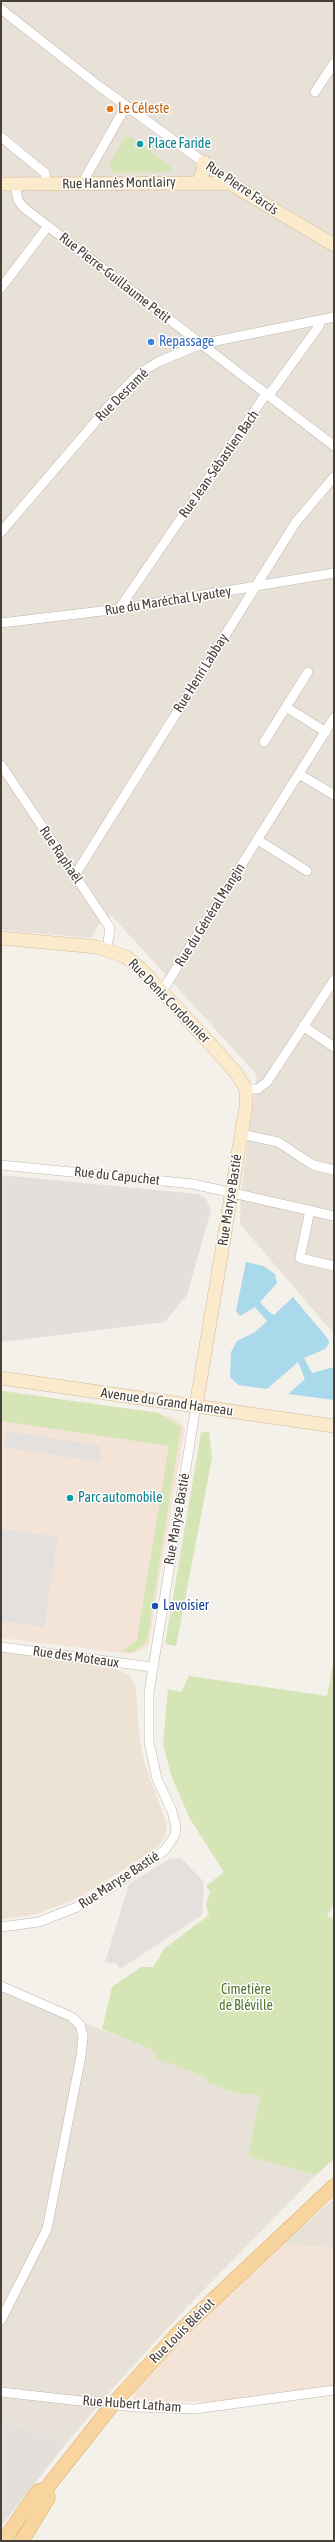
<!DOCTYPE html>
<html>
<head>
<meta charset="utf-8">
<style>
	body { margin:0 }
	#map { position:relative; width:335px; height:2542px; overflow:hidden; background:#f4f0ea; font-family:"Asap Condensed",sans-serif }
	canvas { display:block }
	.frame { position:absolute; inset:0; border:2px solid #474038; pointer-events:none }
</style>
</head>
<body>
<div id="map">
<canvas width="335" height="2542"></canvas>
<div class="frame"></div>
</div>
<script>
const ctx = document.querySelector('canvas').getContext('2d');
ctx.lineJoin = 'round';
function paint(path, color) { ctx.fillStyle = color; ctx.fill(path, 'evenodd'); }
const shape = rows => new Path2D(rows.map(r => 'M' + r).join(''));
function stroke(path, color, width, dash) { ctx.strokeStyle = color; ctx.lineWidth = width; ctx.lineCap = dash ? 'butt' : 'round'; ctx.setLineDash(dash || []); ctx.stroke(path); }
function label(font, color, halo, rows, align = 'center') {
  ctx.font = font + ' "Asap Condensed",sans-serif'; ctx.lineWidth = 3; ctx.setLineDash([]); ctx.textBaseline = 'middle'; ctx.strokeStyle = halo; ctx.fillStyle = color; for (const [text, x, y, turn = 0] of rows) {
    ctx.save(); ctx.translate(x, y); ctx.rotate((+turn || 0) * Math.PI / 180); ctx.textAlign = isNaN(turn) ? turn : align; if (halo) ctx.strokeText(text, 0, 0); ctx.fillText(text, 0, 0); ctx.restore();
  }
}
paint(shape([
	[1,1,334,1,334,1334,240,1224,241,1191,257,1075,112,916,99,924,91,938,1,930],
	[1,1990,158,2052,155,2058,207,2078,206,2082,233,2092,260,2096,248,2156,316,2175,185,2309,113,2388,66,2444,1,2420],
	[334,2199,334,2248,282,2244]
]), '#e7e1d8');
paint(shape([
	[1,1390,174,1417,185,1428,148,1647,131,1654,1,1638],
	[282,2244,334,2248,334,2387,279,2392,217,2402,134,2401,134,2389,214,2308]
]), '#f4e4d7');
paint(shape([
	[1,1175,198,1194,206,1199,211,1210,187,1295,165,1322,1,1342],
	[1,2420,66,2444,1,2526]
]), '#e4dfdb');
paint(shape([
	[1,1651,112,1667,130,1676,136,1688,139,1735,145,1765,167,1824,165,1836,158,1847,79,1898,34,1915,1,1919]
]), '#ece3d5');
paint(shape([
	[125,137,133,138,171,167,171,172,113,173,108,166],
	[1,1391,159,1413,181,1427,147,1642,134,1652,121,1652,137,1640,169,1446,1,1421],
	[209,1431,212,1458,176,1646,165,1644,201,1433],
	[334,1660,334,1904,327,1916,334,1919,334,2159,316,2175,248,2156,260,2096,233,2092,206,2082,207,2078,155,2058,157,2052,102,2029,112,1987,141,1967,153,1967,165,1948,209,1915,206,1904,210,1892,206,1886,224,1872,190,1819,171,1775,163,1744,168,1689,181,1692,189,1676,327,1696]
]), '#d6e5b5');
paint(shape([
	[6,1431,101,1446,99,1462,4,1447],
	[1,1529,58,1537,44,1627,1,1621],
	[181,1858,204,1882,202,1915,120,1969,117,1964,105,1962,129,1884,169,1859]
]), '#e3e0de');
paint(shape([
	[246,1262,263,1266,275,1274,277,1283,260,1302,269,1312,274,1315,293,1297,328,1339,329,1343,325,1349,304,1358,312,1373,334,1367,334,1400,288,1394,305,1379,298,1362,267,1389,238,1385,230,1377,231,1352,237,1341,255,1332,267,1321,255,1307,240,1316,236,1311]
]), '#aad9ec');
const street = shape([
	[1,9,99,86,235,185],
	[315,92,334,63],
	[1,137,45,173,46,184],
	[84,183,85,178,126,106],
	[15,184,18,200,23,207,334,446],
	[1,288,48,226],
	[1,532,121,392,140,373,158,362,201,344,334,317],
	[119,609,266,394,272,391,319,326,320,321],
	[1,623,119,609,334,573],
	[286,707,326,732],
	[264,742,308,672],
	[1,765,110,928,107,949],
	[299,774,334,795],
	[258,840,307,871],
	[75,875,296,522,334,477],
	[162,991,334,718],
	[303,1026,334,1047],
	[246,1089,258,1089,267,1082,334,980],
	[241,1134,278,1142,313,1165,334,1170],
	[1,1165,193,1184,334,1216],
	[310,1210,300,1258,334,1266],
	[1,1647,152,1667],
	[1,1927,39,1922,77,1907,115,1885,165,1850,175,1835,176,1827,172,1811,157,1779,149,1742,149,1692,196,1406],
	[1,1986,72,2017,80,2025,83,2036,81,2056,47,2229,1,2320],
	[1,2392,134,2407,195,2409,334,2390]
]);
const secondary = shape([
	[198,182,203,172,204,162],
	[1,184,229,183,334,245],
	[1,938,97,947,126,957,142,970,215,1049,237,1074,246,1089,246,1106,196,1406],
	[1,1378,334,1426]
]);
const primary = shape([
	[3,2541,38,2491,46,2489,113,2404,179,2332,334,2186],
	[22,2541,48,2498,46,2489]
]);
stroke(street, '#bfb6ad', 10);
stroke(secondary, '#d1bd9c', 14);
stroke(primary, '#ddaf6f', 15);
stroke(street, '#fff', 9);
stroke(secondary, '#fbeacc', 13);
stroke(primary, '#f8d49e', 14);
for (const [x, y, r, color] of [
	[110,109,4,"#e8710a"],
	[140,144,4,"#0f9aa8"],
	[151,342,4,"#3f7fe0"],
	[70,1498,4,"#0f9aa8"],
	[155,1606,4,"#1a4fb4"]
]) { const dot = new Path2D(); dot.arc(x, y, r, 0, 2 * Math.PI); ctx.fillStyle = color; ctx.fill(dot); stroke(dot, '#fff', 1.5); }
label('14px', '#c56008', '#fff', [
	["Le Céleste",118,109]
], 'left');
label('14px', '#0d838f', '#fff', [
	["Place Faride",148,144],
	["Parc automobile",78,1498]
], 'left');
label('14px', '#474038', '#fff', [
	["Rue Hannès Montlairy",119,183,-1],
	["Rue Pierre Farcis",242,188,34],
	["Rue Pierre-Guillaume Petit",115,278,38],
	["Rue Desramé",122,395,-45],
	["Rue Jean-Sébastien Bach",219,464,-55],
	["Rue du Maréchal Lyautey",168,601,-9],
	["Rue Henri Labbay",201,673,-58],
	["Rue Raphaël",61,855,56],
	["Rue du Général Mangin",210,915,-58],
	["Rue Denis Cordonnier",169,1001,46],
	["Rue du Capuchet",117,1176,6],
	["Rue Maryse Bastié",230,1200,-81],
	["Avenue du Grand Hameau",167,1402,8],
	["Rue Maryse Bastié",177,1519,-80],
	["Rue des Moteaux",76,1657,8],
	["Rue Maryse Bastié",119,1880,-33],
	["Rue Louis Blériot",182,2331,-45],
	["Rue Hubert Latham",132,2404,4]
]);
label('14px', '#366cbe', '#fff', [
	["Repassage",159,342]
], 'left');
label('14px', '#164399', '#fff', [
	["Lavoisier",163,1606]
], 'left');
label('14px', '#52762e', '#fff', [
	["Cimetière",246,1990],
	["de Bléville",246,2006]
]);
</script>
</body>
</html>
